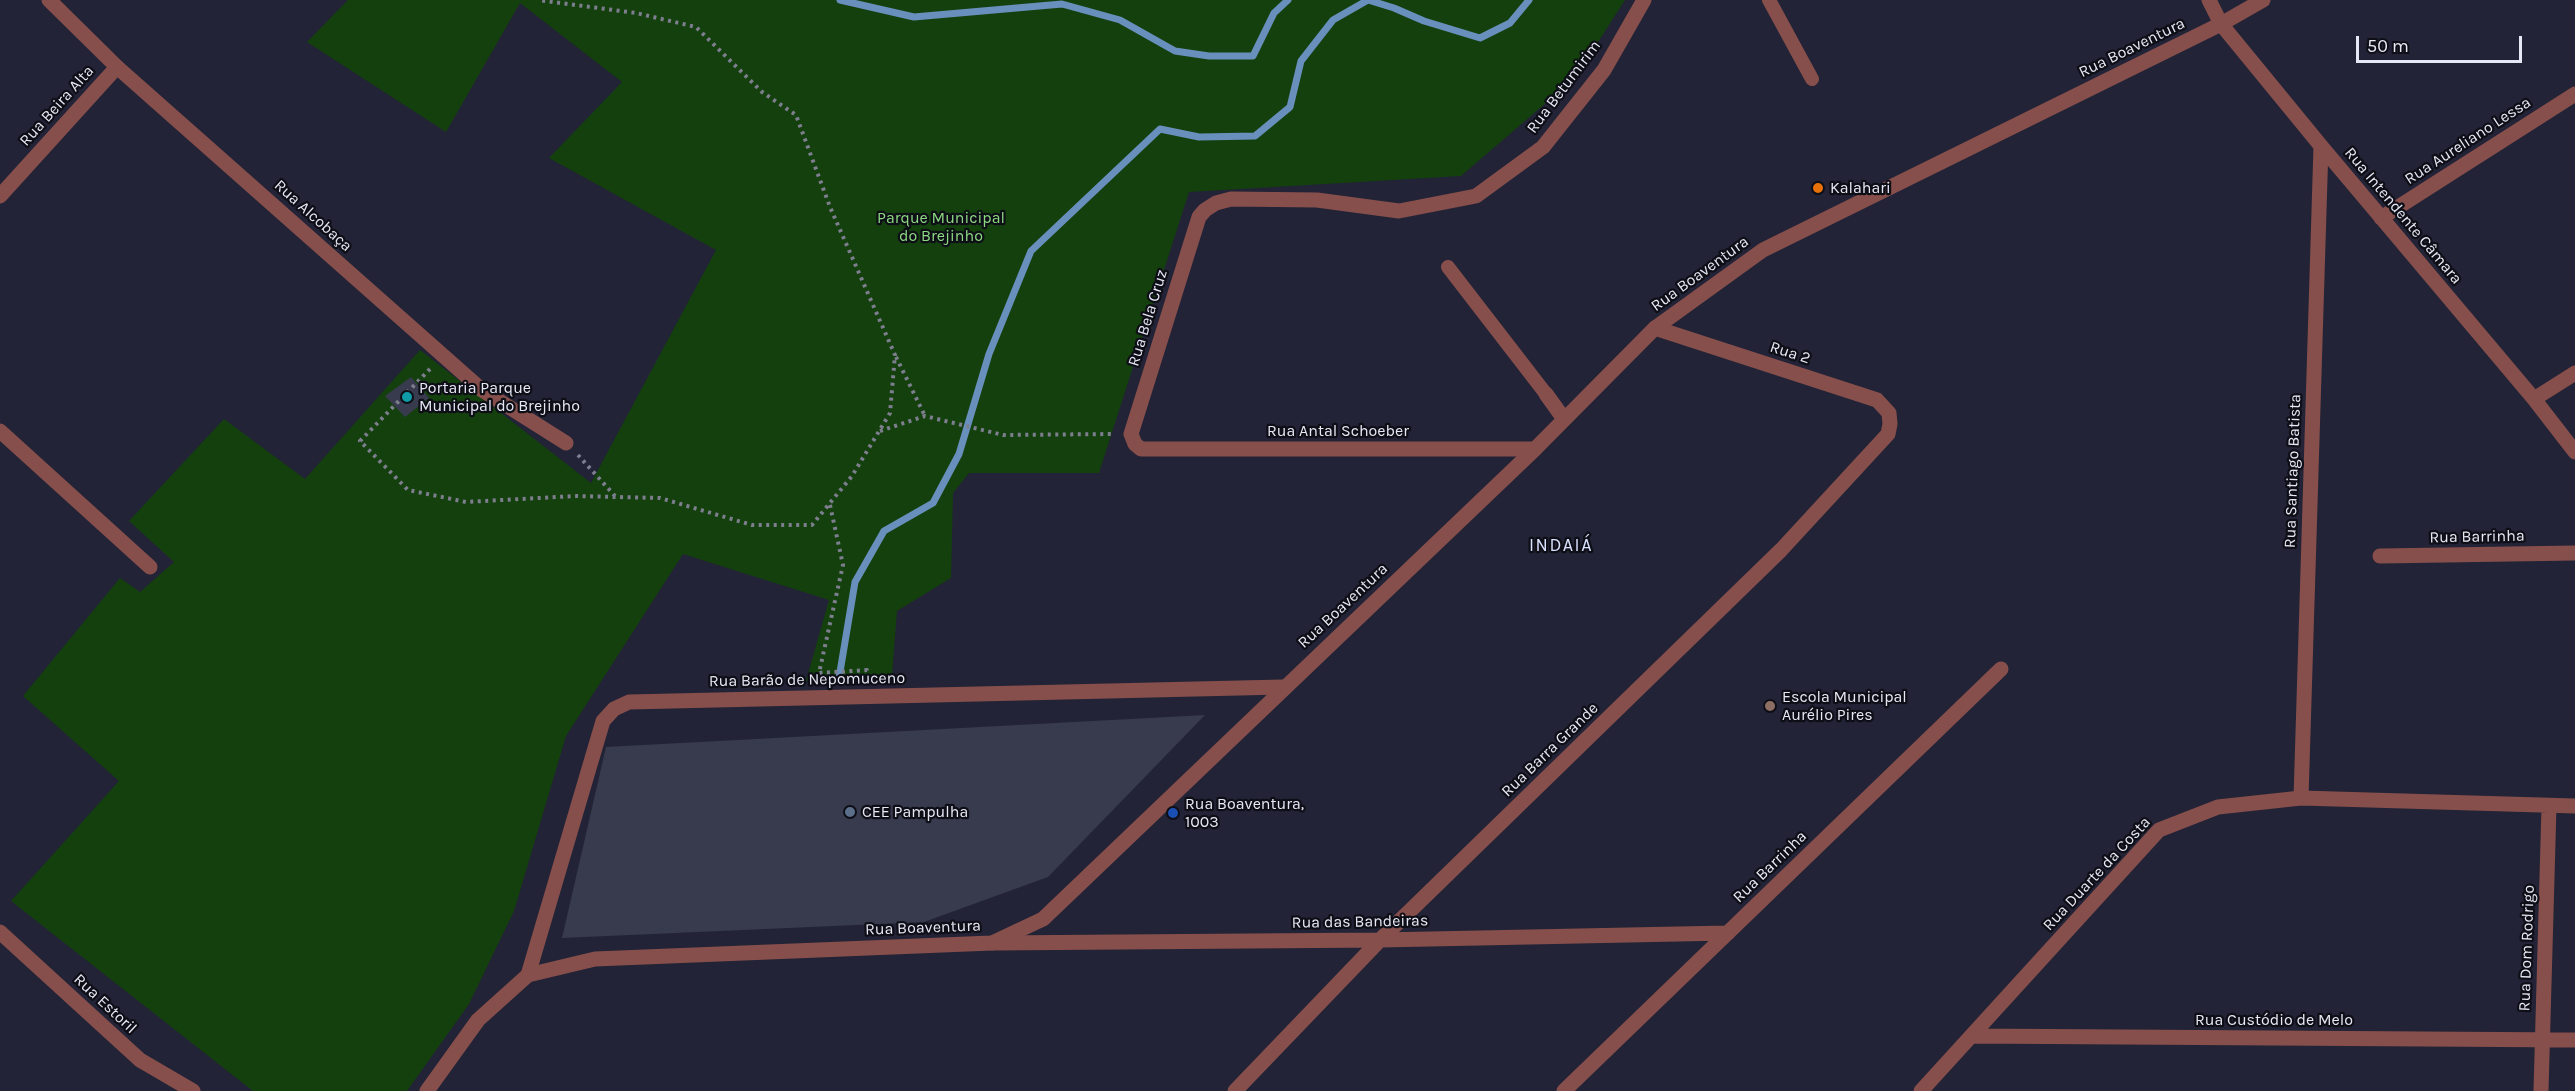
<!DOCTYPE html>
<html>
<head>
<meta charset="utf-8">
<style>
	body { margin:0 }
	#map { position:relative; width:2575px; height:1091px; overflow:hidden; background:#222336; font-family:Karla,sans-serif }
	canvas { display:block }
	.scale { position:absolute; left:2356px; top:36px; width:166px; height:27px; box-sizing:border-box; border:3px solid #e7e8f5; border-top:0; padding-left:8px; font-size:18px; line-height:21px; white-space:nowrap; color:#e7e8f5; -webkit-text-stroke:4px #0d0e16; paint-order:stroke }
</style>
</head>
<body>
<div id="map">
<canvas width="2575" height="1091"></canvas>
<div class="scale">50 m</div>
</div>
<script>
const ctx = document.querySelector('canvas').getContext('2d');
ctx.lineJoin = 'round';
function paint(path, color) { ctx.fillStyle = color; ctx.fill(path, 'evenodd'); }
const shape = rows => new Path2D(rows.map(r => 'M' + r).join(''));
function stroke(path, color, width, dash) { ctx.strokeStyle = color; ctx.lineWidth = width; ctx.lineCap = dash ? 'butt' : 'round'; ctx.setLineDash(dash || []); ctx.stroke(path); }
function label(font, color, halo, rows, align = 'center') {
  ctx.font = font + ' Karla,sans-serif'; ctx.lineWidth = 4.5; ctx.setLineDash([]); ctx.textBaseline = 'middle'; ctx.strokeStyle = halo; ctx.fillStyle = color; for (const [text, x, y, turn = 0] of rows) {
    ctx.save(); ctx.translate(x, y); ctx.rotate((+turn || 0) * Math.PI / 180); ctx.textAlign = isNaN(turn) ? turn : align; if (halo) ctx.strokeText(text, 0, 0); ctx.fillText(text, 0, 0); ctx.restore();
  }
}
paint(shape([
	[348,0,1625,0,1575,78,1461,176,1189,192,1099,473,969,473,953,493,951,578,897,611,892,675,806,681,829,600,683,554,566,736,514,911,469,1004,407,1091,253,1091,11,901,119,781,23,696,120,578,140,592,174,562,129,521,224,419,305,479,420,350,591,483,716,250,549,158,622,82,520,3,446,132,307,42]
]), '#14400e');
stroke(shape([
	[840,0,914,17,1062,4,1120,20,1175,51,1209,56,1253,56,1274,13,1288,0],
	[1368,0,1394,8,1424,21,1480,38,1510,23,1529,0],
	[839,678,855,582,884,531,933,503,959,454,989,354,1031,251,1160,129,1199,137,1255,136,1290,107,1301,61,1333,20,1368,0]
]), '#698fbc', 7);
paint(shape([
	[411,377,429,398,405,417,385,396],
	[1205,715,1048,877,924,922,562,938,606,747]
]), '#383a4e');
stroke(shape([
	[896,357,925,416],
	[430,369,360,441,408,490,466,502,575,496,660,498,752,525,812,525,852,476,890,413,895,355,830,207,796,115,762,92,696,27,636,13,538,0],
	[880,431,925,416,1003,435,1115,434],
	[578,455,615,496],
	[830,505,843,565,819,673,867,670,868,679]
]), '#7d7e8e', 4, [3, 4.5]);
stroke(shape([
	[1769,0,1812,79],
	[1448,267,1546,394]
]), '#874f4b', 14);
stroke(shape([
	[2209,0,2221,24,2321,146,2534,399,2575,452],
	[117,67,482,390,566,443],
	[2381,218,2575,94],
	[1546,394,1564,419],
	[2534,399,2575,373],
	[0,431,150,567],
	[1535,449,1141,449,1135,444,1131,434,1199,217,1205,210,1216,203,1231,199,1317,200,1399,211,1476,196,1543,147,1604,70,1644,0],
	[2380,556,2575,553],
	[2301,798,2321,146],
	[992,943,1380,940,1728,933],
	[528,975,603,721,614,709,629,702,1283,687],
	[1972,1036,2575,1040],
	[1235,1091,1380,940,1781,550,1888,434,1890,424,1889,413,1877,400,1655,328],
	[1564,1091,2001,669],
	[1921,1091,2159,830,2218,807,2301,798,2575,806],
	[2541,1091,2549,806]
]), '#874f4b', 15);
stroke(shape([
	[0,196,117,67,49,0],
	[0,932,140,1060,193,1091],
	[427,1091,478,1020,528,975,595,959,992,943,1043,919,1535,449,1655,328,1763,250,2221,24,2263,0]
]), '#874f4b', 15);
for (const [x, y, r, color] of [
	[1818,188,6,"#e8710a"],
	[407,397,6,"#0f9aa8"],
	[1770,706,6,"#8d6e63"],
	[850,812,6,"#5c6f8a"],
	[1173,813,6,"#1a4fb4"]
]) { const dot = new Path2D(); dot.arc(x, y, r, 0, 2 * Math.PI); ctx.fillStyle = color; ctx.fill(dot); stroke(dot, '#0d0e16', 2); }
label('16px', '#e7e8f5', '#0d0e16', [
	["Rua Boaventura",2132,48,-26],
	["Rua Betumirim",1564,87,-53],
	["Rua Beira Alta",57,106,-48],
	["Rua Aureliano Lessa",2468,141,-33],
	["Rua Alcobaça",313,216,42],
	["Rua Intendente Câmara",2403,216,50],
	["Rua Boaventura",1700,274,-36],
	["Rua Bela Cruz",1148,318,-73],
	["Rua 2",1790,353,18],
	["Rua Antal Schoeber",1338,431],
	["Rua Santiago Batista",2293,471,-88],
	["Rua Barrinha",2477,537,-1],
	["Rua Boaventura",1343,606,-43],
	["Rua Barão de Nepomuceno",807,680,-1],
	["Rua Barra Grande",1550,750,-44],
	["Rua Barrinha",1770,867,-44],
	["Rua Duarte da Costa",2097,874,-47],
	["Rua das Bandeiras",1360,922,-1],
	["Rua Boaventura",923,928,-2],
	["Rua Dom Rodrigo",2527,948,-88],
	["Rua Estoril",105,1004,43],
	["Rua Custódio de Melo",2274,1020]
]);
label('16px', '#e7e8f5', '#0d0e16', [
	["Kalahari",1830,188],
	["Portaria Parque",419,388],
	["Municipal do Brejinho",419,406],
	["Escola Municipal",1782,697],
	["Aurélio Pires",1782,715],
	["Rua Boaventura,",1185,804],
	["1003",1185,822],
	["CEE Pampulha",862,812]
], 'left');
label('16px', '#8dd982', '#0d0e16', [
	["Parque Municipal",941,218],
	["do Brejinho",941,236]
]);
ctx.letterSpacing = '1.5px';
label('18px', '#d9e1fe', '#0d0e16', [
	["INDAIÁ",1561,546]
]);
ctx.letterSpacing = '0px';
</script>
</body>
</html>
